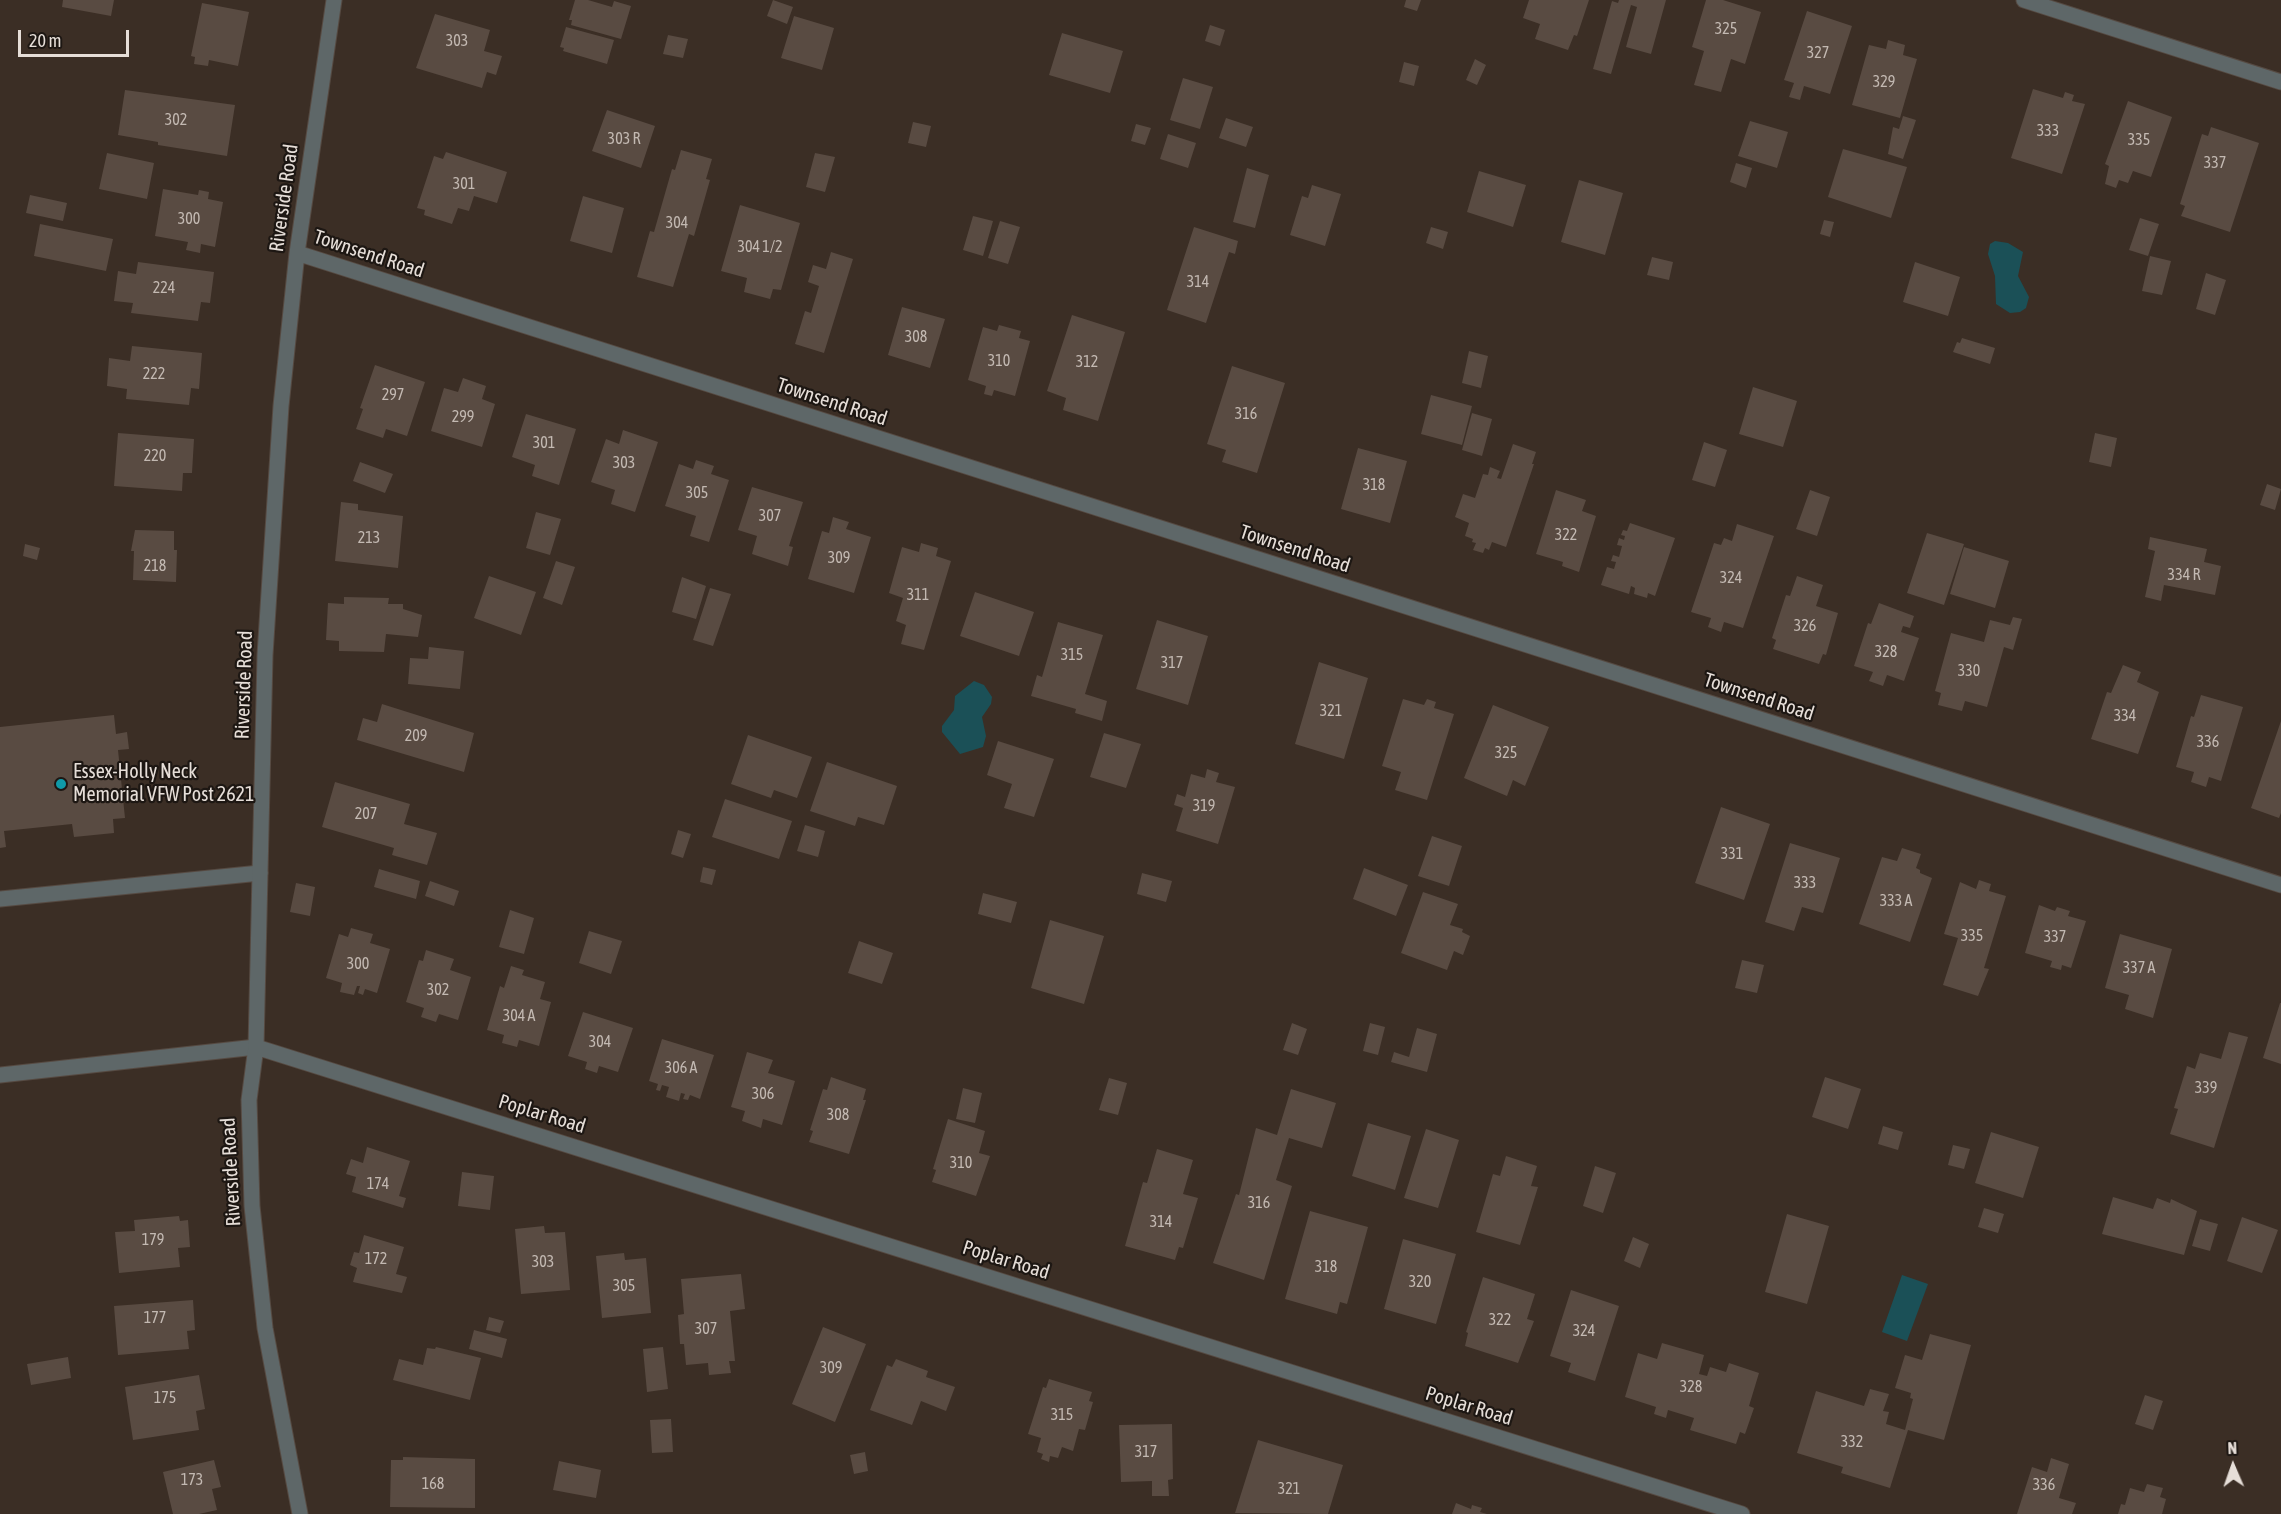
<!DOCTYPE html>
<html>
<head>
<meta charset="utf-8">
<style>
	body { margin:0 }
	#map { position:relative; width:2281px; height:1514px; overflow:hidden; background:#3b2e25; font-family:"Asap Condensed",sans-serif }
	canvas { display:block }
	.north { position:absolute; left:2203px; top:1436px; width:60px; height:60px; -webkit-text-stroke:4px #1d1713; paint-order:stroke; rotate:358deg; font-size:16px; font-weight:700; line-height:24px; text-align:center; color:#e6ded8 }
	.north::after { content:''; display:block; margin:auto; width:21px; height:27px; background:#e6ded8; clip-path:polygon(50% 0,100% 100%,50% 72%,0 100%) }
	.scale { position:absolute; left:18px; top:30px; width:111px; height:27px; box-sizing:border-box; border:3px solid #e6ded8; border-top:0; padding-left:8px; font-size:18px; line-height:21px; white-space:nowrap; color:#e6ded8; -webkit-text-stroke:4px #1d1713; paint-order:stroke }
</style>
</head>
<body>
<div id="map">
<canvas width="2281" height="1514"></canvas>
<div class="north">N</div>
<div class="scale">20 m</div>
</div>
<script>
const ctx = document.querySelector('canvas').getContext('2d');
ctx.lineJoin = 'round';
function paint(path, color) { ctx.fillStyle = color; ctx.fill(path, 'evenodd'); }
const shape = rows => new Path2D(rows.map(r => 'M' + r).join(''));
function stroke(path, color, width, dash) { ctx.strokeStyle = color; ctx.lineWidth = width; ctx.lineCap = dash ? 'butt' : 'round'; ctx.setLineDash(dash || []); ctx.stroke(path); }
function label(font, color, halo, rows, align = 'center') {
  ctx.font = font + ' "Asap Condensed",sans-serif'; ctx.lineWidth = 4.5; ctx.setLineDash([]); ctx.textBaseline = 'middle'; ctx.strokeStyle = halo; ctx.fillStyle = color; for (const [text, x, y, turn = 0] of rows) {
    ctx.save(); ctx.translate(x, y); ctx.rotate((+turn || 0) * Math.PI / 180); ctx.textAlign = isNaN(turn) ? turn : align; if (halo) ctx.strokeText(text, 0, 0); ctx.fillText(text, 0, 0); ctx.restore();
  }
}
paint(shape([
	[1995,241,2008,243,2023,252,2018,276,2029,297,2026,308,2020,312,2010,313,1996,304,1995,276,1988,254,1990,244],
	[974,681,984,685,992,697,991,704,982,717,986,736,983,747,960,754,942,732,942,726,954,710,955,696],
	[1902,1275,1928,1284,1907,1341,1882,1332]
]), '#1b5057');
paint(shape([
	[63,0,114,0,111,16,62,7],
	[575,0,588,0,612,7,614,1,631,6,621,39,571,25,572,20,569,20],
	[773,0,793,7,787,24,767,16],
	[1406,0,1421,0,1417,11,1404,7],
	[1529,0,1589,0,1577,36,1574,35,1568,50,1535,39,1540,24,1523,18],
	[1619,0,1666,0,1651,54,1626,47,1637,7,1631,5,1611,74,1593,69,1612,1,1618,3],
	[1706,0,1723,0,1761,12,1745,64,1731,59,1721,92,1694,85,1704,51,1692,47],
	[202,3,249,12,238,66,209,60,208,66,194,64,195,57,191,56],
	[1807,11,1852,26,1830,94,1804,86,1800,100,1789,97,1794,83,1784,80],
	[435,14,490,30,484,51,502,56,496,75,487,72,482,88,416,68],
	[794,16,834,28,822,70,781,58],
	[1210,25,1225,30,1220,46,1205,41],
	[566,27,614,40,607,64,563,51,564,48,560,47],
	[1062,33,1123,51,1110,93,1049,75],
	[668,35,688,39,683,58,663,54],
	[1888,40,1905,45,1903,55,1917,59,1900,118,1852,105,1869,45,1886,49],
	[1475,59,1486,65,1477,85,1466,80],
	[1404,62,1419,66,1414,86,1399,82],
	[1183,78,1213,87,1200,129,1170,120],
	[2033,89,2063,98,2065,92,2074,95,2072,101,2085,104,2062,174,2011,158],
	[125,90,235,105,227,156,158,145,158,142,118,135],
	[2128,101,2172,117,2151,177,2133,171,2128,183,2119,180,2116,188,2105,184,2109,166,2105,164],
	[607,110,655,126,641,168,592,151],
	[1903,116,1916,120,1903,159,1888,154,1893,127,1899,129],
	[1226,118,1253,127,1246,147,1219,138],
	[1750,121,1788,132,1777,168,1738,156],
	[913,122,931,126,926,147,908,143],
	[1136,124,1151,128,1145,145,1131,141],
	[2211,127,2259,143,2230,232,2181,216,2185,206,2180,204,2202,134,2208,136],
	[1168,134,1196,143,1188,168,1160,159],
	[1843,149,1907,167,1891,218,1828,197],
	[681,150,712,159,706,179,710,180,694,236,689,234,673,287,637,277,650,231,654,232,672,169,675,170],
	[446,152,507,172,497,203,474,196,469,211,458,208,452,224,424,215,425,210,417,208,434,156,443,159],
	[107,153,154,163,147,199,99,189],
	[815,153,835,157,825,192,806,187],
	[1736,163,1752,168,1746,188,1730,182],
	[1247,168,1269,175,1255,228,1233,222],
	[1479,171,1526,185,1513,227,1467,212],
	[1579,180,1623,193,1605,255,1561,242],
	[1312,185,1341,194,1325,246,1290,235,1302,196,1308,198],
	[163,189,198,195,199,190,209,192,208,199,223,202,215,247,201,244,200,253,186,250,188,242,155,236],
	[30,195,67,203,63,221,26,213],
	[583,196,624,208,612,253,570,241],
	[740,205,800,223,781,290,773,289,770,299,744,292,747,278,721,271],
	[973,216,993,221,983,256,963,250],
	[2140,218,2159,224,2148,256,2129,250],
	[1824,220,1834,222,1830,237,1820,234],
	[1000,221,1020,227,1008,264,988,258],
	[40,224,113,239,106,271,34,256],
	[1194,227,1238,241,1235,254,1229,252,1206,323,1167,310],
	[1431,227,1448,232,1443,249,1426,243],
	[831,252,853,259,824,353,795,344,805,311,811,313,819,286,808,282,813,265,826,269],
	[2150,256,2171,261,2162,295,2142,291],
	[1652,257,1673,262,1669,280,1647,275],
	[138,262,214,272,210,303,201,302,198,321,131,313,133,303,114,301,118,271,136,274],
	[1915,262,1960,277,1948,316,1903,302],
	[2206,273,2226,280,2215,315,2196,309],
	[902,307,945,319,930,368,888,355],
	[1072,315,1125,332,1098,421,1063,410,1066,398,1047,391],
	[999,325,1021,331,1019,338,1030,341,1015,396,994,390,992,396,984,394,986,386,968,380,983,327,997,331],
	[1962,338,1995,348,1990,364,1953,352,1957,342,1960,343],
	[132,346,202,353,199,389,191,388,189,405,126,399,127,389,107,386,109,358,130,361],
	[1469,351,1488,356,1481,388,1462,383],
	[375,365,425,382,407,436,386,429,383,438,356,429,363,409,360,408],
	[1232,366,1285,383,1257,473,1222,462,1226,450,1207,444],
	[463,378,486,386,482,399,495,404,482,447,431,431,444,388,458,392],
	[1753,387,1797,401,1783,447,1739,434],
	[1431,395,1472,406,1462,445,1421,434],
	[1472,413,1492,419,1482,456,1462,450],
	[526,414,576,429,559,485,532,476,535,465,512,457],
	[623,430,658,442,635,512,611,504,615,490,591,482,606,439,619,444],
	[118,433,194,439,192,473,183,473,182,491,114,486],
	[2095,433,2117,438,2111,467,2089,462],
	[1704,442,1727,450,1715,487,1692,480],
	[1513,444,1536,452,1532,464,1534,464,1506,547,1492,542,1489,550,1485,548,1483,553,1473,550,1476,543,1472,542,1473,539,1465,536,1469,523,1455,517,1463,494,1475,498,1483,474,1488,475,1490,467,1500,471,1497,478,1501,479],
	[1358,448,1407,461,1390,523,1341,509],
	[696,460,714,466,711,474,729,480,709,542,690,536,696,516,665,506,679,464,693,469],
	[360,462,393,474,385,493,353,481],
	[2267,484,2281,489,2275,510,2260,505],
	[752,487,803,502,789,546,793,547,788,566,752,554,757,536,738,530],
	[1556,490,1586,500,1582,511,1596,516,1579,572,1562,566,1563,562,1536,554],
	[1810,490,1830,497,1817,536,1796,529],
	[341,502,358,504,358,510,403,516,398,568,335,561],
	[536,512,561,519,550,555,526,548],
	[833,517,849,522,846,529,871,537,854,593,808,579,822,531,829,533],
	[1630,523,1675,538,1655,596,1648,593,1647,598,1634,594,1635,588,1631,586,1629,594,1601,585,1607,567,1614,569,1616,562,1611,561,1613,555,1619,557,1622,546,1617,545,1619,538,1624,540,1625,536,1621,535,1623,530,1627,531],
	[1737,524,1774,536,1743,628,1724,622,1721,632,1708,627,1711,618,1691,612,1714,543,1721,545,1724,538,1732,541],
	[135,530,174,531,174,550,177,550,176,582,133,580,134,551,131,551],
	[1927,533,1964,544,1944,605,1907,593],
	[2150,537,2207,549,2204,562,2221,566,2215,595,2164,585,2161,601,2145,597,2155,551,2148,549],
	[921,543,938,548,936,556,951,561,924,650,901,644,906,625,896,621,903,598,889,593,902,547,919,552],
	[25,544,40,548,37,560,23,556],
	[1964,547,2009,561,1995,608,1950,594],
	[556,561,575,567,562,605,543,598],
	[489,576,536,592,521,635,474,618],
	[1797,576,1823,585,1816,606,1838,613,1826,655,1823,654,1819,664,1773,649,1776,640,1772,638,1786,595,1790,596],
	[682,577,706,586,696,619,672,612],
	[710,588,731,594,713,646,693,640],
	[975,592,1034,612,1019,656,960,636],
	[344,597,389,598,388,604,403,604,403,609,422,615,418,637,386,634,384,652,339,651,339,641,326,640,328,603,344,604],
	[1879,603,1914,616,1910,628,1903,626,1901,632,1919,638,1904,681,1887,675,1883,686,1869,681,1873,672,1854,666,1868,623,1871,624],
	[2013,617,2022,619,2013,650,2004,647,1987,707,1965,701,1962,711,1938,705,1941,693,1935,691,1951,633,1984,642,1990,620,2010,625],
	[1157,620,1208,636,1188,705,1136,689],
	[1058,622,1103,635,1085,694,1107,701,1102,721,1075,713,1076,709,1031,696,1037,675,1042,677],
	[429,647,464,651,460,689,408,684,410,658,428,659],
	[1319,662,1368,678,1344,759,1295,744],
	[2123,665,2141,672,2137,682,2159,692,2138,754,2091,739,2107,692,2111,693],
	[2201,695,2243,707,2221,781,2209,777,2206,787,2191,782,2194,772,2176,767,2191,716,2194,717],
	[1403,699,1424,705,1427,699,1436,702,1434,708,1454,714,1427,800,1395,790,1401,772,1382,766],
	[382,704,474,733,464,772,357,740,363,718,377,722],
	[1493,705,1549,727,1525,786,1513,780,1507,796,1464,778],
	[114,715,116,734,127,732,129,749,118,750,125,818,113,819,114,833,74,837,72,824,4,831,6,847,0,848,0,727],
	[2281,721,2281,813,2279,818,2251,808],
	[1104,733,1141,744,1126,788,1090,777],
	[748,735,812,757,797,798,774,790,771,798,731,784],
	[998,741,1054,759,1034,817,1004,808,1012,784,987,775],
	[827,762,897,786,884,825,858,817,855,826,810,811],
	[1207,769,1219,773,1216,782,1235,787,1218,844,1176,831,1183,808,1174,805,1177,794,1185,797,1191,774,1205,778],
	[335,782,410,804,404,824,437,833,427,865,392,855,394,848,322,827],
	[725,799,792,821,779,859,712,837],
	[1721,807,1770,824,1744,900,1695,883],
	[805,825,825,831,818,857,797,851],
	[678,830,691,834,683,858,671,854],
	[1432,836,1462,846,1449,886,1418,876],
	[1790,843,1840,858,1823,913,1802,907,1794,931,1765,922],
	[1902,848,1921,854,1916,868,1920,870,1920,873,1932,878,1910,942,1859,924,1882,857,1897,861],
	[703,867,716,870,712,885,700,882],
	[1364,868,1408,885,1396,916,1353,899],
	[379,869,420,881,416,899,374,887],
	[1142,873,1172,881,1166,902,1137,894],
	[1979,880,1991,884,1989,891,2006,896,1984,968,1989,969,1978,996,1943,985,1958,938,1944,934,1960,882,1976,889],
	[430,881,459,891,454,906,425,896],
	[296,883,315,887,310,916,290,912],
	[1423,892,1458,904,1450,925,1463,929,1462,932,1470,936,1463,955,1454,951,1447,970,1401,953],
	[983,893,1017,902,1011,923,978,914],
	[2039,905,2055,911,2057,907,2070,911,2068,916,2086,921,2071,968,2062,965,2061,970,2050,967,2052,961,2025,953],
	[510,910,534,918,524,954,499,947],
	[1050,920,1104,936,1084,1004,1031,988],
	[351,928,373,934,370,943,390,949,377,993,365,989,363,995,358,993,360,986,357,986,354,995,340,992,342,983,326,978,339,934,348,937],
	[589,931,622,941,611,974,579,963],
	[2120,934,2172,949,2153,1018,2125,1009,2129,995,2105,988],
	[859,941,893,953,882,984,848,973],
	[426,950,454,959,450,970,471,977,458,1020,439,1014,436,1022,421,1017,424,1008,406,1002,419,960,423,961],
	[1742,960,1764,965,1757,993,1735,988],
	[511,966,524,970,522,975,545,982,540,999,551,1002,539,1046,519,1040,517,1047,502,1043,504,1035,487,1030,500,986,504,988],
	[2280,1003,2281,1003,2281,1064,2263,1058],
	[583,1012,633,1028,618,1072,599,1066,597,1073,585,1069,587,1062,568,1056],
	[1292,1023,1307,1029,1298,1055,1283,1050],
	[1370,1023,1385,1027,1378,1055,1363,1051],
	[1417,1028,1437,1034,1427,1072,1391,1062,1394,1052,1409,1057],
	[2229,1032,2248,1037,2214,1148,2170,1134,2178,1109,2174,1108,2187,1066,2195,1069,2200,1053,2221,1059],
	[662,1039,714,1055,700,1099,690,1095,688,1100,683,1099,685,1094,681,1093,679,1101,666,1097,669,1087,662,1085,660,1091,656,1090,658,1084,649,1081],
	[747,1052,773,1060,768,1073,795,1081,782,1125,763,1119,761,1128,742,1121,745,1111,731,1107],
	[831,1077,866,1089,863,1100,866,1100,849,1154,809,1142,813,1131,810,1130,823,1089,827,1090],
	[1825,1077,1861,1089,1848,1129,1812,1117],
	[1109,1078,1127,1083,1118,1115,1099,1110],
	[963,1088,982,1093,975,1123,956,1119],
	[1291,1089,1336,1103,1322,1148,1289,1138,1276,1180,1292,1186,1264,1280,1213,1263,1236,1194,1239,1195,1256,1128,1277,1135],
	[948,1119,985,1131,979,1153,990,1156,976,1196,932,1182,936,1170,933,1169],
	[1368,1123,1411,1136,1395,1190,1352,1176],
	[1883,1126,1903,1132,1898,1150,1878,1144],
	[1426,1129,1459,1140,1438,1208,1404,1198],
	[1991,1132,2039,1147,2023,1198,1975,1183],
	[1953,1145,1970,1149,1964,1169,1948,1165],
	[367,1147,410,1161,399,1196,406,1198,403,1208,352,1192,356,1177,346,1174,351,1159,363,1163],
	[1157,1149,1193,1160,1183,1194,1198,1198,1183,1248,1179,1247,1175,1260,1125,1246,1143,1182,1147,1183],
	[1506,1156,1537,1166,1531,1186,1538,1187,1520,1245,1476,1232,1493,1174,1500,1176],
	[1595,1166,1616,1173,1603,1213,1583,1206],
	[462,1172,494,1176,490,1210,458,1206],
	[2113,1197,2153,1209,2157,1198,2170,1203,2171,1199,2197,1211,2184,1255,2102,1234],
	[1984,1208,2004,1214,1998,1233,1978,1227],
	[1310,1211,1368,1227,1347,1304,1340,1302,1337,1314,1285,1299],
	[1787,1214,1829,1226,1807,1304,1765,1292],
	[179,1216,180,1221,188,1220,190,1247,178,1248,180,1267,119,1273,115,1232,135,1231,134,1220],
	[2242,1217,2278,1230,2262,1273,2227,1261],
	[2200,1219,2218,1224,2210,1251,2192,1246],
	[544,1226,545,1233,565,1232,570,1290,521,1294,515,1229],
	[364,1235,404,1247,396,1274,407,1277,402,1293,353,1282,357,1268,350,1265,354,1252,359,1253],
	[1633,1237,1649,1244,1640,1268,1624,1261],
	[1403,1239,1456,1254,1436,1324,1384,1309],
	[624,1253,625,1260,646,1258,651,1313,602,1318,596,1256],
	[741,1274,745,1309,730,1311,735,1361,729,1361,731,1373,709,1375,708,1363,686,1365,684,1344,680,1344,678,1315,684,1314,681,1279],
	[1483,1277,1535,1294,1527,1319,1534,1321,1518,1363,1465,1346,1468,1333,1466,1332],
	[1571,1290,1619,1306,1595,1381,1568,1372,1571,1363,1550,1356],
	[193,1300,195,1330,187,1331,189,1349,118,1355,114,1306],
	[489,1317,504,1321,500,1333,486,1330],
	[823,1327,866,1344,835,1422,792,1404],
	[474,1330,507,1339,502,1358,469,1349],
	[1930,1334,1971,1345,1944,1440,1908,1430,1890,1488,1841,1473,1843,1467,1797,1453,1816,1391,1864,1406,1870,1389,1889,1394,1883,1411,1889,1412,1886,1424,1905,1430,1913,1399,1910,1398,1911,1393,1895,1388,1905,1355,1922,1360],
	[1662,1343,1704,1355,1699,1374,1707,1376,1710,1367,1726,1372,1729,1363,1759,1373,1749,1406,1754,1408,1745,1434,1740,1432,1736,1444,1690,1430,1694,1418,1668,1410,1666,1418,1654,1414,1656,1407,1625,1397,1638,1353,1657,1359],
	[436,1347,481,1358,470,1400,393,1380,399,1359,423,1365,427,1348,435,1349],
	[663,1347,668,1389,647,1392,643,1349],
	[68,1357,71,1378,31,1385,27,1364],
	[896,1359,928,1371,926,1377,955,1387,946,1411,921,1401,912,1425,870,1410,887,1365,892,1367],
	[199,1375,205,1409,196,1411,199,1430,133,1440,125,1387],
	[1049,1379,1092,1392,1089,1401,1093,1402,1085,1430,1079,1429,1073,1451,1062,1447,1058,1458,1050,1456,1049,1462,1041,1459,1043,1454,1037,1452,1041,1438,1028,1434,1043,1387,1046,1388],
	[2145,1395,2163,1401,2153,1430,2135,1424],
	[671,1419,673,1452,652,1453,650,1420],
	[1172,1424,1173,1479,1168,1480,1169,1496,1152,1496,1152,1481,1121,1482,1119,1425],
	[1258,1440,1343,1465,1328,1514,1235,1513],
	[865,1452,868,1471,854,1474,850,1455],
	[403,1457,475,1459,475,1508,390,1507,391,1460,403,1460],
	[2051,1458,2069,1464,2059,1498,2076,1503,2072,1514,2017,1514,2032,1467,2047,1472],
	[214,1460,221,1487,212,1489,217,1510,199,1514,173,1514,163,1472],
	[559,1461,601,1470,596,1498,553,1490],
	[2147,1484,2163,1488,2160,1497,2166,1499,2162,1514,2118,1514,2121,1504,2125,1505,2130,1488,2144,1492],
	[1456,1503,1471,1509,1472,1505,1482,1508,1480,1512,1487,1514,1452,1514]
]), '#594b42');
const service = shape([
	[0,899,260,873],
	[0,1075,256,1047]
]);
const minor = shape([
	[2024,0,2281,82],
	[297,253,2281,885],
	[256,1047,1742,1514],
	[300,1514,265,1328,252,1206,249,1100,256,1047,265,655,281,406,297,253,334,0]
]);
stroke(service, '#564a42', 17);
stroke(minor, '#564a42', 17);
stroke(service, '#5e6768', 15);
stroke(minor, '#5e6768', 15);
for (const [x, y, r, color] of [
	[61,784,6,"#0f9aa8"]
]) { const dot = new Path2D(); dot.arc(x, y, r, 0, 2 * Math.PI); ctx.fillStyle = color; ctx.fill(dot); stroke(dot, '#1d1713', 2); }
label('16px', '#c3b9b2', null, [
	["325",1726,29],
	["303",457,41],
	["327",1818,53],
	["329",1884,82],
	["302",176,120],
	["333",2048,131],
	["303 R",624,139],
	["335",2139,140],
	["337",2215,163],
	["301",464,184],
	["300",189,219],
	["304",677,223],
	["304 1/2",760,247],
	["314",1198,282],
	["224",164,288],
	["308",916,337],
	["310",999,361],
	["312",1087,362],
	["222",154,374],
	["297",393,395],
	["316",1246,414],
	["299",463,417],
	["301",544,443],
	["220",155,456],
	["303",624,463],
	["318",1374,485],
	["305",697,493],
	["307",770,516],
	["322",1566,535],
	["213",369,538],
	["309",839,558],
	["218",155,566],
	["334 R",2184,575],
	["324",1731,578],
	["311",918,595],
	["326",1805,626],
	["328",1886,652],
	["315",1072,655],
	["317",1172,663],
	["330",1969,671],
	["321",1331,711],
	["334",2125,716],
	["209",416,736],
	["336",2208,742],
	["325",1506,753],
	["319",1204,806],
	["207",366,814],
	["331",1732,854],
	["333",1805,883],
	["333 A",1896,901],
	["335",1972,936],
	["337",2055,937],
	["300",358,964],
	["337 A",2139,968],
	["302",438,990],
	["304 A",519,1016],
	["304",600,1042],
	["306 A",681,1068],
	["339",2206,1088],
	["306",763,1094],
	["308",838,1115],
	["310",961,1163],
	["174",378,1184],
	["316",1259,1203],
	["314",1161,1222],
	["179",153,1240],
	["172",376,1259],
	["303",543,1262],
	["318",1326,1267],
	["320",1420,1282],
	["305",624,1286],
	["177",155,1318],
	["322",1500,1320],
	["307",706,1329],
	["324",1584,1331],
	["309",831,1368],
	["328",1691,1387],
	["175",165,1398],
	["315",1062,1415],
	["332",1852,1442],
	["317",1146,1452],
	["173",192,1480],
	["168",433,1484],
	["336",2044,1485],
	["321",1289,1489]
]);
label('20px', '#e6ded8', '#1d1713', [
	["Riverside Road",284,198,-82],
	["Townsend Road",369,254,18],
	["Townsend Road",832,402,18],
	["Townsend Road",1295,549,18],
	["Riverside Road",244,685,-88],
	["Townsend Road",1759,697,18],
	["Poplar Road",542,1114,17],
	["Riverside Road",231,1172,-93],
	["Poplar Road",1006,1260,17],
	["Poplar Road",1469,1406,17]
]);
label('20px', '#e6ded8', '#1d1713', [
	["Essex-Holly Neck",73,772],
	["Memorial VFW Post 2621",73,795]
], 'left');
</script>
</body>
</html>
